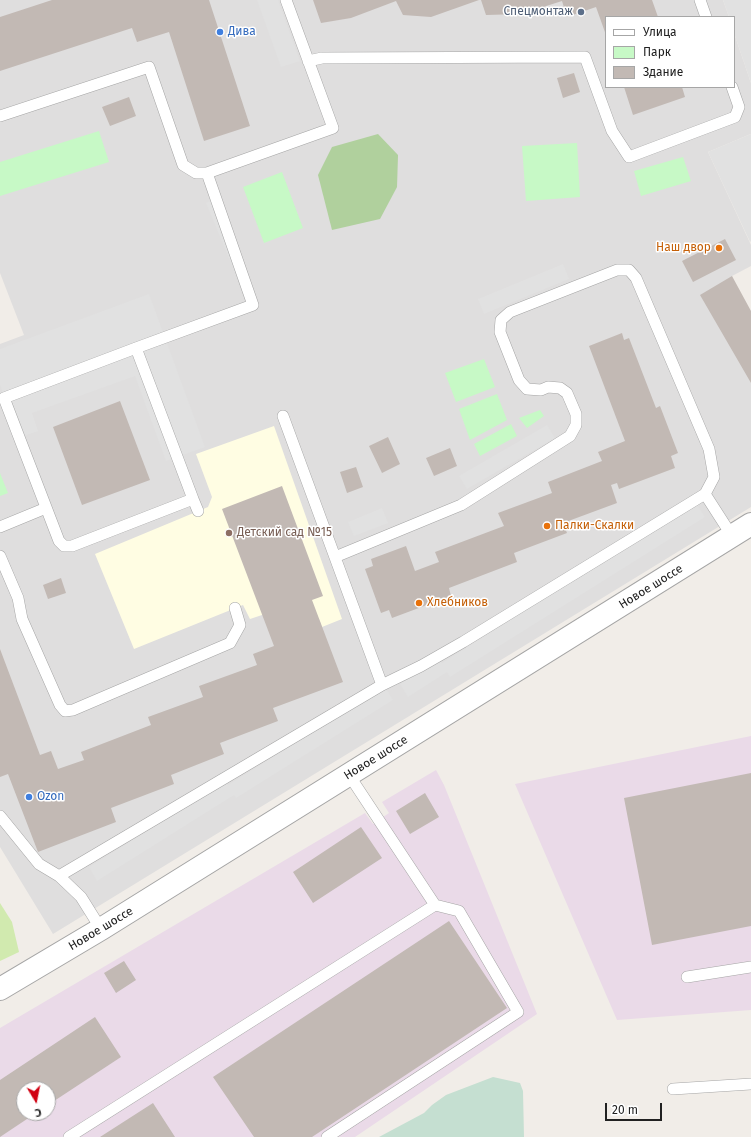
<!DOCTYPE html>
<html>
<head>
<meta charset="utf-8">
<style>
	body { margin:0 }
	#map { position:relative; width:751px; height:1137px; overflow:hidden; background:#f1ede8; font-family:"Fira Sans",sans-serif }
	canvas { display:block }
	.legend { position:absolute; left:605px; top:16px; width:130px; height:72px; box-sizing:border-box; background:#fff; border:1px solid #a6a6a6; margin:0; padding:5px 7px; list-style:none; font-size:12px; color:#212121 }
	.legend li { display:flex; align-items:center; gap:8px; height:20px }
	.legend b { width:20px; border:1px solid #a6a6a6 }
	.north { position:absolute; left:16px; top:1081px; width:40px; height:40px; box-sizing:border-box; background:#fff; border:1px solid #a6a6a6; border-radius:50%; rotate:170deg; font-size:11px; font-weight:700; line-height:16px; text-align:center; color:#212121 }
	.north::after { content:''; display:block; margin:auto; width:14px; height:18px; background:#d10112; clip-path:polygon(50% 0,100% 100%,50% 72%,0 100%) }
	.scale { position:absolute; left:605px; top:1103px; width:57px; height:18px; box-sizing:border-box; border:2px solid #212121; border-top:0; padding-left:5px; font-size:12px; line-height:14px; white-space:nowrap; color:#212121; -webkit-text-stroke:3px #fff; paint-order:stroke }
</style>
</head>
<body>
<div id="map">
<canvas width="751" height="1137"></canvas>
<ul class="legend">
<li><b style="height:5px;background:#fff"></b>Улица</li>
<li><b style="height:11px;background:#c7f9c6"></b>Парк</li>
<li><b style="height:11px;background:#c2b9b4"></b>Здание</li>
</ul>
<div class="north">С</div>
<div class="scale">20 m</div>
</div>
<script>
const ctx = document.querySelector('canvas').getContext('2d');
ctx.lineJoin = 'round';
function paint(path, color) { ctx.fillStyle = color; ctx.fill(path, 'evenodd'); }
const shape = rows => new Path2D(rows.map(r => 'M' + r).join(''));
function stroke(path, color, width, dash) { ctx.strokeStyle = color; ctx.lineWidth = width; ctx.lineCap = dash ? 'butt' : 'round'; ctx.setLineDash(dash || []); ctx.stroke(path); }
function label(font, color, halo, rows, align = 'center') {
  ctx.font = font + ' "Fira Sans",sans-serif'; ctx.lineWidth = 3; ctx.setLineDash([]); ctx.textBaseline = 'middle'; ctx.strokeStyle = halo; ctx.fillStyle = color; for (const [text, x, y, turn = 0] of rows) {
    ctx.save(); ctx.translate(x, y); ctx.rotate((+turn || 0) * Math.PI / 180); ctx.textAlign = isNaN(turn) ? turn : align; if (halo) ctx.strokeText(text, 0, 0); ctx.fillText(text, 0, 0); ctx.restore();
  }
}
paint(shape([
	[0,0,723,0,729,17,606,17,606,87,734,87,734,33,751,83,751,134,708,152,751,245,751,266,732,276,751,383,751,507,53,934,0,847,0,344,24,335,0,273]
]), '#dfdede');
paint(shape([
	[751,736,751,1010,617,1020,515,784],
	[436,770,444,785,537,1014,355,1137,0,1137,0,1028,365,813,373,824,389,813,382,802],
	[24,1089,48,1089,48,1113,24,1113]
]), '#eadae8');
paint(shape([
	[274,426,342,619,322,627,319,619,262,615,250,619,243,605,134,649,95,554,208,507,212,497,196,454]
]), '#fffde3');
paint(shape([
	[0,903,12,922,19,952,0,961]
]), '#d1eaaf');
paint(shape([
	[378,134,398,155,397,187,380,219,332,230,318,175,332,147]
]), '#b0d09d');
paint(shape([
	[493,1077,520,1083,523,1091,524,1137,379,1137,424,1113,432,1105,446,1095]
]), '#c5dfd1');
paint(shape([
	[99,131,109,162,0,196,0,162],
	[577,143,580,197,526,201,522,146],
	[683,157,691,181,641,196,634,171],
	[282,172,303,228,264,243,243,187],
	[484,359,495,387,456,402,445,373],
	[497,394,507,420,470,440,459,409],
	[540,410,544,416,527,428,519,418],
	[511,424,517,436,480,456,474,444],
	[0,473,8,493,0,496]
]), '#c7f9c6');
paint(shape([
	[257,0,278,0,300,61,281,67],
	[723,0,751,0,751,83,734,33,734,17,729,17],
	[751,134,751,241,750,242,708,152],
	[215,199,246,277,238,280,206,203],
	[563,264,569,279,484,314,478,299],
	[149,294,205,447,166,461,135,376,32,413,38,431,20,437,0,385,0,349],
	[547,425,555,438,467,489,459,476],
	[696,503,705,517,450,677,447,672,408,697,400,684,439,660,442,663],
	[382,508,388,523,354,536,348,522],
	[385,687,393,700,236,798,234,795,97,881,89,867,226,782,228,785]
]), '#e1e1e1');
paint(shape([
	[52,0,209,0,250,126,204,141,169,32,137,42,132,28,0,71,0,17],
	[313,0,479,0,431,17,403,15,396,1,351,18,321,23],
	[481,0,652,0,658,17,606,17,606,35,596,7,567,17,562,1,521,14,486,15],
	[574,73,580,92,563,98,557,78],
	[624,87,682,87,685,97,633,115],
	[129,97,136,116,110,126,102,107],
	[725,239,736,260,693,282,682,261],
	[732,276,751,311,751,383,700,295],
	[622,333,624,340,629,338,656,408,660,406,678,453,671,456,675,468,619,489,617,483,611,485,617,503,563,523,567,533,514,553,517,562,449,588,451,596,392,618,389,610,381,613,365,569,373,566,371,559,406,546,415,571,439,562,435,552,504,526,498,513,552,493,548,482,602,461,598,452,625,441,589,346],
	[120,401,150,480,82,505,53,427],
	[388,437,400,464,382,473,369,446],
	[450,448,457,466,434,476,426,458],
	[356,467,363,487,347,493,340,472],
	[282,486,323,596,312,600,343,682,273,708,278,721,220,743,224,754,171,775,174,784,111,808,116,822,38,852,8,774,0,777,0,649,40,755,51,751,58,769,84,760,81,752,151,725,148,717,203,697,199,686,257,665,253,654,274,646,222,509],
	[61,578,66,593,48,599,43,585],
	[751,773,751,926,652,945,624,798],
	[425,793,439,817,410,834,396,811],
	[361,827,382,858,313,903,293,872],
	[449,921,507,1008,312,1137,254,1137,213,1077],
	[124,961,136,980,116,993,104,973],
	[95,1017,121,1057,48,1105,48,1089,24,1089,24,1113,36,1113,0,1137,0,1080],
	[153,1103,175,1137,100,1137]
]), '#c2b9b4');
const service = shape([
	[700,0,706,17],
	[308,61,322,58,585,57,612,131,629,157,735,117,739,107,732,87],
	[0,116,149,67,183,165,196,173,207,173,333,128,286,0],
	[136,348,193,499,72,546,64,546,59,541,4,398,136,348,253,305,207,173],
	[283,416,382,685],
	[193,499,198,511],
	[0,527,46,508],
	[0,556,18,598,22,619,60,705,65,711,73,710,230,643,240,625,235,608],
	[335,557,461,505,570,436,576,425,576,414,567,393,560,388,548,387,541,390,527,389,519,380,500,332,501,320,510,312,617,270,629,270,636,278,709,449,714,477,705,494,732,536],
	[0,816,39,864,59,876,81,897,101,929],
	[59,876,382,685,421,666,463,642,705,494],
	[687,977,751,967],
	[673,1089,751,1084],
	[69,1137,435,905],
	[327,1137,518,1012,459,911,435,905,349,775]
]);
const tertiary = shape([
	[0,989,101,929,751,524]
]);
stroke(service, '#a5a5a5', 12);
stroke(tertiary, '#a5a5a5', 24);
stroke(service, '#fff', 11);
stroke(tertiary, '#fff', 22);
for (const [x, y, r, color] of [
	[581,12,4,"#5c6f8a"],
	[220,32,4,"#3f7fe0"],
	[719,248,4,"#e8710a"],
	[547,526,4,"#e8710a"],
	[229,533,4,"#8d6e63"],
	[419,603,4,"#e8710a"],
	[29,797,4,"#3f7fe0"]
]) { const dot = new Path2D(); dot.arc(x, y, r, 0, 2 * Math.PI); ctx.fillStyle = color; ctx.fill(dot); stroke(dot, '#fff', 1.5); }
label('12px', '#4e5e75', '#fff', [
	["Спецмонтаж",573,12]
], 'right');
label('12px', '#366cbe', '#fff', [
	["Дива",228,32],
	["Ozon",37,797]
], 'left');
label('12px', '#c56008', '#fff', [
	["Наш двор",711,248,"right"],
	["Палки-Скалки",555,526],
	["Хлебников",427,603]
], 'left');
label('12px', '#785e54', '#fff', [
	["Детский сад №15",237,533]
], 'left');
label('12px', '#212121', '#fff', [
	["Новое шоссе",651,587,-32],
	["Новое шоссе",376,758,-32],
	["Новое шоссе",101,929,-31]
]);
</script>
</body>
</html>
